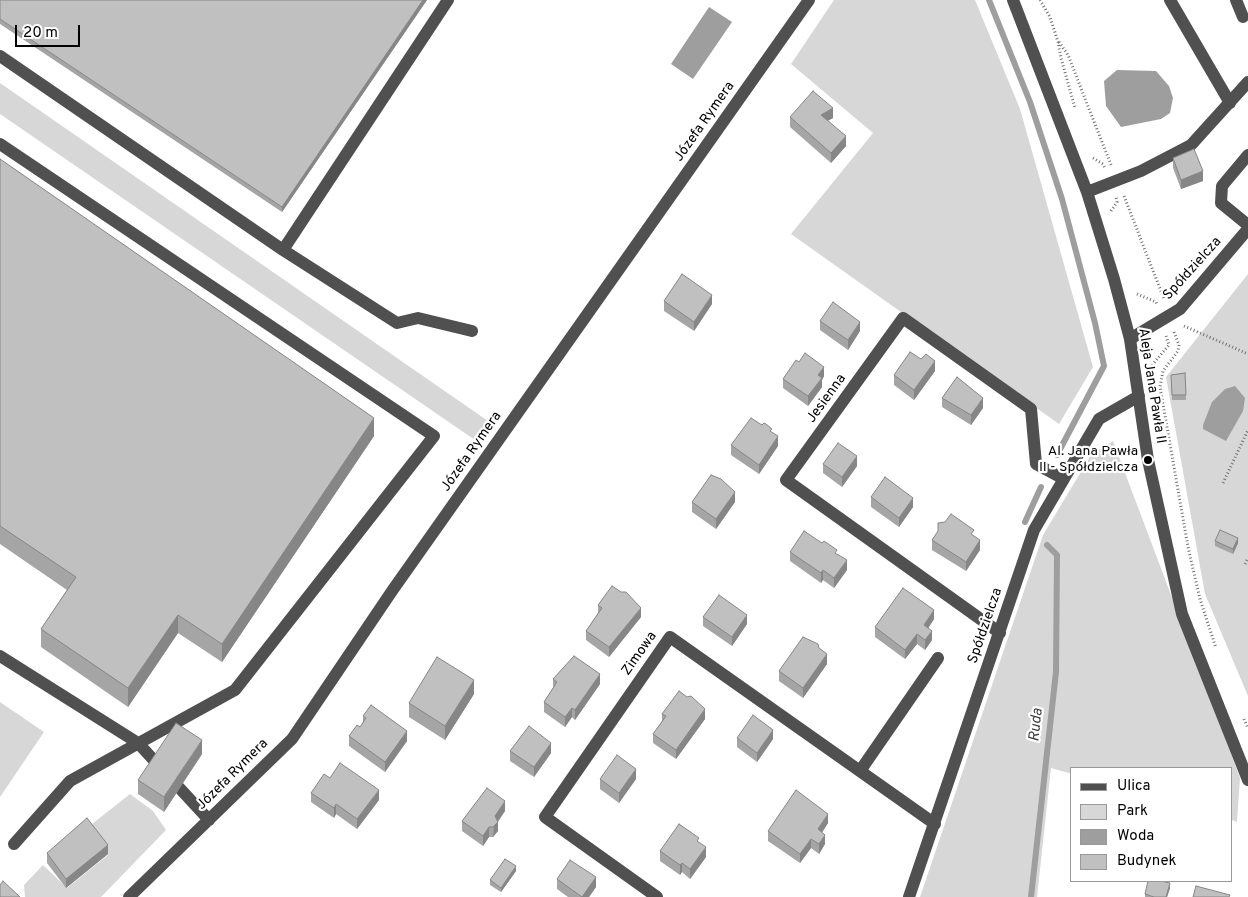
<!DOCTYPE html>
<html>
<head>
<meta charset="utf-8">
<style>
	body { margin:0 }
	#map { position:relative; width:1248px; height:897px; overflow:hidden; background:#fff; font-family:Overpass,sans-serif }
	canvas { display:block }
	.legend { position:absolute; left:1070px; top:767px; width:162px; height:115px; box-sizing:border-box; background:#fff; border:1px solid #999; margin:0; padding:6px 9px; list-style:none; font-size:15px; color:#000 }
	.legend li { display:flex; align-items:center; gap:10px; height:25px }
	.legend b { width:25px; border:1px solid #999 }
	.scale { position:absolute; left:15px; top:25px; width:65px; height:22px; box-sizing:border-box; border:2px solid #000; border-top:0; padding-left:6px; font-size:15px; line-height:18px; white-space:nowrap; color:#000; -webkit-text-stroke:4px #fff; paint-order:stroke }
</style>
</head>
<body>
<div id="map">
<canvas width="1248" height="897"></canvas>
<ul class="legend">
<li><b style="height:6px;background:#505050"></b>Ulica</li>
<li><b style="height:14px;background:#d7d7d7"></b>Park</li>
<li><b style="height:14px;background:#9e9e9e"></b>Woda</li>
<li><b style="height:14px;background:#c0c0c0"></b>Budynek</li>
</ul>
<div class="scale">20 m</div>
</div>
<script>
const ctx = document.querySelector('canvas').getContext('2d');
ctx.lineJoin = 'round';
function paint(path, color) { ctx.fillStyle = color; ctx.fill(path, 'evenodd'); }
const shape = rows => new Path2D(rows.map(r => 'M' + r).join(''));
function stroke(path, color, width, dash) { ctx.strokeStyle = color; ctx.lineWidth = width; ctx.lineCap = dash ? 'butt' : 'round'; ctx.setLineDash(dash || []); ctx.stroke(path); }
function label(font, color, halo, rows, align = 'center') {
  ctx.font = font + ' Overpass,sans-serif'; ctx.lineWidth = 4.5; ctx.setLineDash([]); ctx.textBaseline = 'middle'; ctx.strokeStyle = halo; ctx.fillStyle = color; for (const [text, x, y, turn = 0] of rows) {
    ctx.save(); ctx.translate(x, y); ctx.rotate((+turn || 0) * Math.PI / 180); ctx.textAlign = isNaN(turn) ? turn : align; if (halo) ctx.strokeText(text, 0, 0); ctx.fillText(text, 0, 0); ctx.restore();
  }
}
paint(shape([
	[834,0,975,0,1020,109,1093,367,1059,424,791,234,873,133,791,64],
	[0,83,488,421,475,440,0,114],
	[1248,274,1248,696,1205,594,1166,377],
	[1113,441,1240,778,1237,822,1232,820,1232,768,1072,768,1072,774,1051,768,1037,897,920,897,1043,535,1091,455],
	[0,702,44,732,0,797],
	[130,794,153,811,166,830,101,897,25,897,24,885,43,865,67,888,108,855,87,828]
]), '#d7d7d7');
paint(shape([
	[709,7,732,22,693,79,671,64],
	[1117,70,1156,71,1169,86,1173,98,1170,113,1161,119,1121,127,1106,106,1104,81],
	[1235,386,1245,398,1243,411,1226,441,1203,429,1203,425,1212,402,1225,389]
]), '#9e9e9e');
stroke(shape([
	[989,0,1030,102,1062,199,1095,323,1104,366,1057,455],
	[1025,522,1041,487],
	[1031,897,1056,672,1057,555,1047,545]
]), '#9e9e9e', 6);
stroke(shape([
	[1040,0,1050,17,1058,42,1061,58,1075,108],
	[1059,42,1068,55,1111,165],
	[1093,158,1103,164,1105,168],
	[1124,196,1164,299],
	[1111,211,1117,202,1116,197],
	[1137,294,1156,302,1157,304],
	[1184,326,1248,354],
	[1174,332,1179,345,1178,351,1163,371,1160,387,1188,547,1200,599,1216,648],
	[1152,369,1153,364,1169,345,1166,336],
	[1223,483,1248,430],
	[1245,564,1248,558],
	[1244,719,1248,728]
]), '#727272', 3, [1, 2.5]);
stroke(shape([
	[1013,0,1087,192,1114,279,1130,339,1148,460,1182,614,1248,780],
	[1170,0,1230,103],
	[1236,0,1243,17],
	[0,56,283,250,448,0],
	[0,144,434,436,235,690,70,781,14,844],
	[1248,155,1222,186,1221,203,1248,225],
	[1087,192,1141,171,1191,145,1248,82],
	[283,250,397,323,418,318,472,331],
	[1130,339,1180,309,1248,229],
	[1000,633,786,480,903,318,1031,409,1036,464,1062,478],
	[0,656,138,743,209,820],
	[860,771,938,658],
	[129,897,292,739,392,591,809,0],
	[657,897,545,817,670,637,935,824],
	[909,897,1034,530,1099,419,1139,396]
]), '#505050', 12);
paint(shape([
	[0,0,427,0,282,212,0,24],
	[790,117,833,118,828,121,846,146,831,163,790,127],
	[1173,158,1203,181,1181,189,1173,168],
	[0,159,374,436,222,662,178,633,128,707,41,647,41,629,67,590,0,544],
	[664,301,712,304,694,331,664,311],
	[820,321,860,331,848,350,820,330],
	[799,362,824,376,822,380,822,387,808,406,783,388,783,379],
	[935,371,914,400,894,385,894,375],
	[1185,373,1186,400,1172,400,1171,375],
	[942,398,983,408,971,425,942,407],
	[772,432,778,446,759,474,731,455,731,445],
	[823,464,857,466,842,487,823,473],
	[871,497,913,507,899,527,871,507],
	[692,502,735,502,716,529,692,512],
	[974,536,980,550,966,571,932,550,932,540],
	[1215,541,1238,543,1233,554,1215,546],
	[790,552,837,554,847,570,834,588,823,580,821,583,790,561],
	[598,605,641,617,609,657,586,640,586,631,598,613],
	[703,617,747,624,732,646,703,626],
	[934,619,928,628,932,640,925,650,917,644,905,659,875,637,875,627],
	[819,648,827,664,803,698,779,681,779,671],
	[553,679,600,684,575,720,572,717,565,727,544,712,544,702,553,688],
	[474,694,445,740,409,717,409,703],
	[687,697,705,719,676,759,653,743,653,734,662,721,662,714],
	[363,716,407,741,385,772,349,746,349,736,360,727,363,723],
	[737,738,773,739,757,762,737,747],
	[510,751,551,753,534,777,510,761],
	[202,754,164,812,138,794,138,780],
	[330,778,379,800,357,829,336,814,334,818,311,802,311,793],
	[600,779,636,779,619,803,600,789],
	[505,811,498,822,498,831,493,837,489,837,483,846,462,831,462,821],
	[828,823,822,832,825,844,819,854,811,848,800,863,768,841,768,831],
	[699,842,706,857,690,879,682,872,680,875,660,861,660,851],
	[47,853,108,854,66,888,47,863],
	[516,871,501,892,490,885,490,880],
	[557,879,596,887,589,897,568,897,557,889],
	[1170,888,1167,897,1145,897,1145,894]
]), '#a5a5a5');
paint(shape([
	[423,0,427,0,282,212,282,207],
	[833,108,833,118,821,124,821,115],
	[846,136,846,146,831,163,831,153],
	[1203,171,1203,181,1181,189,1181,180],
	[712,295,712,304,694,331,694,322],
	[860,322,860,331,848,350,848,340],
	[935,361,935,371,914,400,914,390],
	[824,367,824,376,822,380,822,387,808,406,808,396,818,375],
	[983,398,983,408,971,425,971,415],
	[374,418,374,436,222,662,222,644],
	[778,436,778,446,759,474,759,465],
	[857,456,857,466,842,487,842,477],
	[735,492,735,502,716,529,716,519],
	[913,498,913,507,899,527,899,518],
	[1238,538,1238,543,1233,554,1233,549],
	[980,540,980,550,966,571,966,562],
	[847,560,847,570,834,588,834,578],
	[823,570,823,580,821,583,821,573],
	[641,608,641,617,609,657,609,647],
	[934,610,934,619,924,635,924,625],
	[178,615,178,633,128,707,128,688],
	[747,615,747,624,732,646,732,637],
	[932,631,932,640,925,650,925,640],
	[917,634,917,644,905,659,905,650],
	[827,654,827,664,803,698,803,688],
	[600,674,600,684,575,720,575,710],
	[474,680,474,694,445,740,445,726],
	[572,708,572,717,565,727,565,717],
	[705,709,705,719,676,759,676,750],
	[773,730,773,739,757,762,757,753],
	[407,731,407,741,385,772,385,762],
	[202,740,202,754,164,812,164,797],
	[551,743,551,753,534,777,534,767],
	[636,769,636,779,619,803,619,793],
	[379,790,379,800,357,829,357,819],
	[505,801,505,811,495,825,498,822,498,831,493,837,495,816],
	[336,804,336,814,334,818,334,808],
	[828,814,828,823,818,839,818,829],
	[489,827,489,837,483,846,483,836],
	[825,835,825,844,819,854,819,844],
	[811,839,811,848,800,863,800,854],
	[108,845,108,854,66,888,66,879],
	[706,847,706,857,690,879,690,869],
	[682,863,682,872,680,875,680,865],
	[516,866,516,871,501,892,501,888],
	[596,877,596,887,589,897,582,897],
	[1170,883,1170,888,1167,897,1166,897]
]), '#868686');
const building = shape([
	[0,0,423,0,282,207,0,19,0,0],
	[813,91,833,108,821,115,846,136,831,153,790,117,813,91],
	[1194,149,1203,171,1181,180,1173,158,1194,149],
	[0,159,374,418,222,644,178,615,128,688,41,629,76,577,0,526,0,159],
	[682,274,712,295,694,322,664,301,682,274],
	[833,302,860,322,848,340,820,321,833,302],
	[910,352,921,359,926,354,935,361,914,390,894,375,910,352],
	[805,353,824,367,818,375,822,378,808,396,783,379,796,360,799,362,805,353],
	[1185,373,1186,395,1172,395,1171,375,1185,373],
	[957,377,983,398,971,415,942,398,957,377],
	[751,418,762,425,764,423,766,424,772,429,770,431,778,436,759,465,731,445,751,418],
	[838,443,857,456,842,477,823,464,838,443],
	[711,475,721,479,735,492,716,519,692,502,711,475],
	[885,477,913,498,899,518,871,497,885,477],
	[951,514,974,530,971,534,980,540,966,562,932,540,938,531,938,523,945,522,951,514],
	[1220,530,1238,538,1233,549,1215,541,1220,530],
	[804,531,822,543,824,541,837,550,835,553,847,560,834,578,823,570,821,573,790,552,804,531],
	[612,586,621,592,626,592,641,608,609,647,586,631,602,608,598,605,612,586],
	[903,588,934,610,924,625,932,631,925,640,917,634,905,650,875,627,903,588],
	[719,595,747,615,732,637,703,617,719,595],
	[803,637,818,644,819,648,827,654,803,688,779,671,803,637],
	[574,656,600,674,575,710,572,708,565,717,544,702,557,682,553,679,574,656],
	[437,657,474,680,445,726,409,703,437,657],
	[679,691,687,697,691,696,705,709,676,750,653,734,666,716,662,714,679,691],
	[371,705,407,731,385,762,349,736,357,725,360,727,366,718,363,716,371,705],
	[753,715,773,730,757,753,737,738,753,715],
	[176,723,202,740,164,797,138,780,176,723],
	[529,726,551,743,534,767,510,751,529,726],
	[617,755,636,769,619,793,600,779,617,755],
	[340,763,379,790,357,819,336,804,334,808,311,793,324,774,330,778,340,763],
	[487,788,505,801,495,816,498,822,493,827,489,827,483,836,462,821,487,788],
	[796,790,828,814,818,829,825,835,819,844,811,839,800,854,768,831,796,790],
	[87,818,108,845,66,879,47,853,87,818],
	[679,824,699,838,697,841,706,847,690,869,682,863,680,865,660,851,679,824],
	[505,859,516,866,501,888,490,880,505,859],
	[570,860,596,877,582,897,557,879,570,860],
	[3,881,20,897,0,897,0,885,3,881],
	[1148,881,1161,881,1170,883,1166,897,1154,897,1145,894,1148,881],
	[1196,886,1230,895,1229,897,1193,897,1196,886]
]);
paint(building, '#c0c0c0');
stroke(building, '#868686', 1);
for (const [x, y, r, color] of [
	[1148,460,5,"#000"]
]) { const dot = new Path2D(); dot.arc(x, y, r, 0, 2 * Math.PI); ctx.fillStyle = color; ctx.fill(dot); stroke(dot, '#fff', 2); }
label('14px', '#000', '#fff', [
	["Józefa Rymera",705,122,-55],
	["Spółdzielcza",1193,269,-48],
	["Aleja Jana Pawła II",1151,386,81],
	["Jesienna",827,399,-54],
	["Józefa Rymera",472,452,-55],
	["Spółdzielcza",986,626,-71],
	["Zimowa",640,654,-55],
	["Józefa Rymera",233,775,-45]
]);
label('14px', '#000', '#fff', [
	["Al. Jana Pawła",1138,452],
	["II - Spółdzielcza",1138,468]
], 'right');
label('italic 15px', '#3f3f3f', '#fff', [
	["Ruda",1037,725,-84]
]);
</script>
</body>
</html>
